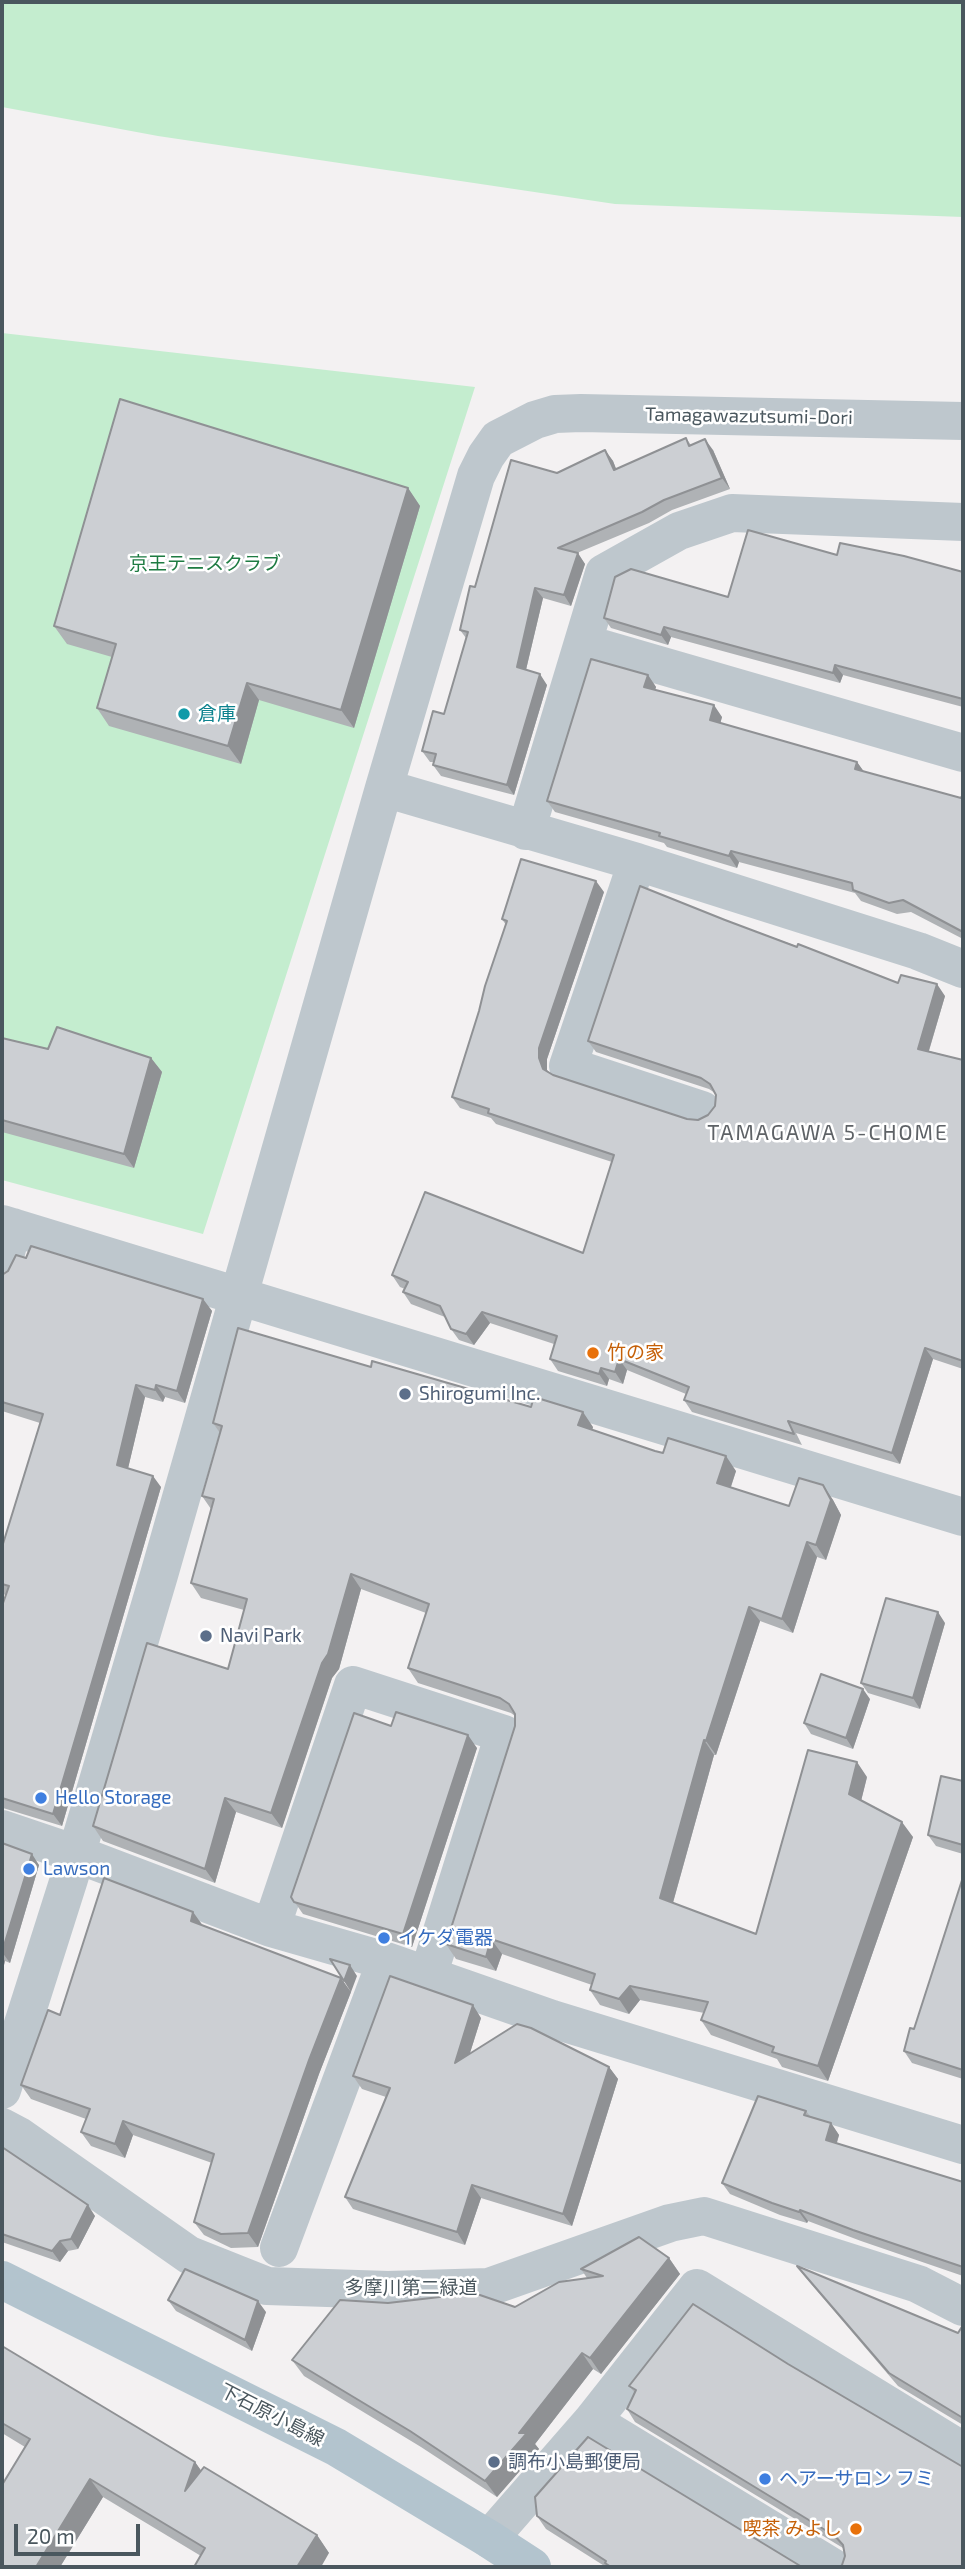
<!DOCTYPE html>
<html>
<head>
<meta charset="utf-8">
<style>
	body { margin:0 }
	#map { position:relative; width:965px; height:2569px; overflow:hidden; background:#f3f1f2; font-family:"Exo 2",sans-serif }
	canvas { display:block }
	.frame { position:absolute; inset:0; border:4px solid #4a575e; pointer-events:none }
	.scale { position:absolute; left:14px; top:2524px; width:126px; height:32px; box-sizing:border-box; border:4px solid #4a575e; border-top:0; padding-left:9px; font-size:21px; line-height:24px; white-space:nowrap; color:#4a575e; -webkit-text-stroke:5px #fff; paint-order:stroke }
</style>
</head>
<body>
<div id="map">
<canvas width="965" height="2569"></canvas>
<div class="frame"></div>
<div class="scale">20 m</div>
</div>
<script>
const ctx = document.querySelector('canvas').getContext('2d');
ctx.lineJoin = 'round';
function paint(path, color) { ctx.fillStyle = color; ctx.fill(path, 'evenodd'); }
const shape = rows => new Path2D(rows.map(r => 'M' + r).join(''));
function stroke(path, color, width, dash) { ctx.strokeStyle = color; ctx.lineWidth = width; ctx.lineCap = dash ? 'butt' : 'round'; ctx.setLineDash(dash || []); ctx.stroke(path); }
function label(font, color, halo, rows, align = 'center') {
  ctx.font = font + ' "Exo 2","Noto Sans JP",sans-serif'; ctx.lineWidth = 5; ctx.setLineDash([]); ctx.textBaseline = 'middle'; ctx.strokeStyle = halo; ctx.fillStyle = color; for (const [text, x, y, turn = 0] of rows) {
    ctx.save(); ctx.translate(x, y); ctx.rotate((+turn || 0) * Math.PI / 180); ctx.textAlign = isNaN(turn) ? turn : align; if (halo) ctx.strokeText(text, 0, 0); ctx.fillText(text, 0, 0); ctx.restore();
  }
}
paint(shape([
	[2,2,963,2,963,217,615,204,158,136,2,107],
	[2,333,475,387,203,1234,2,1180]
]), '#c4edcf');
stroke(shape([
	[583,643,963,753],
	[384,788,637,862,918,951,963,969],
	[526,831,604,573,679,531,732,513,963,522],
	[637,862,568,1066,702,1110],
	[2,1224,963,1517],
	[2,1267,13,1227],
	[2,1829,76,1854,271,1928,386,1961,552,2019,963,2145],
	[271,1928,353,1685,504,1734,428,1976],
	[2,2090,69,1879,159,1575,384,788,476,476,486,456,498,439,535,420,555,414,581,413,963,421],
	[2,2127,19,2136,189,2255,267,2286,388,2290,489,2287,670,2223,704,2216,918,2284,963,2307],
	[279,2248,386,1961],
	[592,2421,832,2567],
	[489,2539,592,2421,697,2288,963,2451]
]), '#bec7cd', 38);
stroke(shape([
	[2,2280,336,2447,489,2539,532,2567]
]), '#b3c4ce', 38);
paint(shape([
	[686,438,691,445,713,450,730,489,672,510,649,523,577,553,585,564,571,606,543,598,526,670,547,685,514,795,441,776,433,765,434,762,430,762,422,751,444,714,466,638,460,630,475,587,557,473,605,450,613,461,616,469],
	[408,488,420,506,354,728,259,700,241,764,109,726,97,708,112,657,67,644,54,626],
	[837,555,963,572,963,707,843,675,840,683,671,637,668,645,611,628,604,618,728,597],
	[648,675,656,687,655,690,722,717,720,723,857,762,863,771,961,798,963,794,963,939,911,912,897,914,861,901,855,893,739,862,737,868,667,847,664,843,555,812,547,801],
	[604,892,547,1059,547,1070,553,1075,687,1119,698,1120,708,1115,715,1106,716,1095,715,1093,709,1089,596,1052,588,1041,725,920,898,983,945,996,929,1051,963,1060,963,1369,933,1359,900,1464,796,1433,802,1445,692,1412,684,1400,686,1394,627,1370,623,1384,609,1379,607,1386,558,1371,550,1359,554,1344,490,1323,474,1345,459,1340,451,1329,445,1317,411,1304,403,1292,405,1289,400,1287,392,1275,583,1253,612,1162,496,1124,491,1118,460,1108,452,1097,506,925,502,919],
	[2,1038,48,1049,151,1058,162,1072,134,1168,2,1132],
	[26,1258,203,1299,212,1311,185,1403,165,1397,163,1402,145,1397,128,1468,161,1487,62,1826,3,1808,2,1806,2,1606,6,1595,2,1594,2,1547,40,1423,2,1411,2,1275],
	[371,1367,593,1427,592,1430,655,1451,736,1471,731,1487,789,1506,823,1485,833,1500,841,1515,826,1560,817,1557,793,1633,760,1621,716,1755,714,1755,673,1903,756,1934,867,1777,861,1801,913,1837,828,2081,782,2067,777,2059,711,2035,701,2020,704,2013,640,2000,629,2014,600,2005,590,1990,592,1985,502,1954,496,1971,456,1959,446,1944,515,1726,515,1716,511,1713,418,1683,408,1668,426,1613,361,1589,339,1669,332,1678,282,1828,236,1812,215,1883,103,1841,93,1826,228,1669,244,1610,201,1598,191,1583,211,1509,202,1496,220,1433,213,1423],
	[945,1623,920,1709,868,1693,861,1683],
	[870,1699,853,1749,811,1734,804,1723],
	[391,1726,477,1748,412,1947,303,1914,291,1897],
	[963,1781,963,1854,936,1846,928,1835],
	[2,1843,39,1865,10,1963,5,1961,2,1973],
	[963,1877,963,2079,912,2063,904,2051,914,2029],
	[193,1912,203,1926,351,1992,319,2074,258,2247,231,2248,204,2235,194,2222,212,2163,133,2135,125,2158,91,2146,81,2132,86,2119,31,2099,21,2085,60,2015],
	[481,2018,470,2053,609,2067,618,2079,572,2226,481,2198,465,2245,353,2209,345,2197,386,2097,362,2089,353,2076],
	[806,2111,810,2116,831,2123,839,2135,837,2143,963,2182,963,2276,861,2241,808,2221,807,2223,780,2215,730,2194,722,2183],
	[2,2147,95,2216,78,2249,68,2251,60,2262,2,2242],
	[669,2258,680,2274,601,2374,593,2369,535,2444,539,2449,497,2497,421,2447,304,2376,292,2360,388,2303,515,2307,587,2278,581,2269],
	[797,2266,958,2333,963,2325,963,2425,898,2386,806,2278],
	[168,2300,266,2312,252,2351,176,2311],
	[2,2346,195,2462,201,2471,317,2535,329,2553,201,2556,103,2497,60,2567,2,2567,25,2447,2,2433],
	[788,2364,963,2467,842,2565,845,2556,843,2548,635,2422,627,2409,635,2393,629,2386],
	[537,2516,802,2567,606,2567,546,2529]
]), '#afb2b5');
paint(shape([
	[705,439,713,450,730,489,722,478],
	[605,450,613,461,621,481,614,470],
	[408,488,420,506,354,728,341,710],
	[578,553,585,564,571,606,564,595],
	[535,588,543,598,524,678,517,667],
	[664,627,671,637,668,645,661,635],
	[835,665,843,675,840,683,833,673],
	[540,674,547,685,514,795,507,785],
	[648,675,656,687,652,698,644,687],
	[247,683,259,700,241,764,228,746],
	[714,705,722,717,718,732,710,720],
	[857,762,865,773,855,769],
	[731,851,739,862,737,868,729,856],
	[596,881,604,892,547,1059,547,1070,551,1080,543,1069,539,1058,539,1048],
	[937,984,945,996,926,1060,918,1049],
	[151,1058,162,1072,134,1168,124,1154],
	[203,1299,212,1311,185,1403,177,1391],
	[482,1312,490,1323,474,1345,466,1334],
	[925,1348,933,1359,900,1464,892,1453],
	[619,1359,627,1370,623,1384,615,1372],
	[601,1368,609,1379,607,1386,599,1374],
	[136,1385,145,1397,126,1477,117,1465],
	[156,1385,165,1397,163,1402,155,1390],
	[583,1412,593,1427,589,1440,578,1425],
	[726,1456,736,1471,727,1498,717,1483],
	[153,1476,161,1487,62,1826,53,1814],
	[823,1485,833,1500,841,1515,826,1560,816,1545],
	[807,1542,817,1557,793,1633,782,1619],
	[351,1574,361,1589,339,1669,332,1678,282,1828,271,1813],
	[749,1607,760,1621,716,1755,706,1741],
	[938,1612,945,1623,920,1709,913,1698],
	[863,1689,870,1699,853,1749,846,1738],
	[468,1735,477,1748,412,1947,403,1934],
	[704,1740,714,1755,670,1913,660,1898],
	[857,1762,867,1777,859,1809,849,1794],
	[225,1798,236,1812,215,1883,205,1869],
	[902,1822,913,1837,828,2081,818,2066],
	[32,1854,39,1865,10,1963,2,1952],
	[193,1912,203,1926,191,1921],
	[491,1939,502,1954,496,1971,486,1957],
	[2,1957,5,1961,2,1973],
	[350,1965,357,1976,351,1992,344,1981],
	[341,1978,351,1992,319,2074,258,2247,248,2233,309,2060],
	[630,1986,640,2000,629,2014,619,1999],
	[473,2005,481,2018,463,2075,455,2063],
	[609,2067,618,2079,572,2226,563,2214],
	[123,2121,133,2135,125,2158,115,2144],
	[831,2123,839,2135,834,2151,826,2140],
	[472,2185,481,2198,465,2245,457,2232],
	[88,2205,95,2216,78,2249,71,2239],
	[800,2210,808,2221,807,2223,799,2212],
	[60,2241,68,2251,60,2262,52,2251],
	[669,2258,680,2274,601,2374,590,2358],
	[258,2301,266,2312,252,2351,245,2340],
	[582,2353,593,2369,535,2444,539,2449,497,2497,485,2481,519,2433],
	[195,2462,208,2480,185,2491],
	[90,2479,103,2497,60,2567,36,2567],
	[317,2535,329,2553,321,2567,297,2567]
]), '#8f9194');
const building = shape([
	[120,399,408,488,341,710,247,683,228,746,97,708,116,644,54,626,120,399],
	[686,438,689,446,705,439,722,478,664,500,642,512,558,548,578,553,564,595,535,588,517,667,540,674,507,785,433,765,436,754,422,751,433,711,444,714,468,632,460,630,470,586,475,587,511,460,557,473,605,450,614,470,686,438],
	[748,530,837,555,840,543,904,556,963,572,963,699,835,665,833,673,664,627,661,635,604,618,615,577,631,569,728,597,748,530],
	[591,659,648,675,644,687,714,705,710,720,857,762,855,769,961,798,963,794,963,932,903,900,889,903,853,890,852,883,731,851,729,856,659,836,660,833,547,801,591,659],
	[521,859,596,881,539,1048,539,1058,543,1069,553,1075,687,1119,698,1120,708,1115,715,1106,716,1095,710,1084,701,1078,588,1041,640,886,725,920,797,947,798,944,898,983,901,975,937,984,918,1049,963,1060,963,1361,925,1348,892,1453,788,1421,794,1434,684,1400,689,1387,619,1359,615,1372,601,1368,599,1374,550,1359,557,1336,482,1312,466,1334,451,1329,440,1306,403,1292,408,1282,392,1275,425,1192,583,1253,614,1155,488,1113,489,1109,452,1097,479,1011,485,986,507,921,502,919,521,859],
	[57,1027,151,1058,124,1154,2,1120,2,1038,48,1049,57,1027],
	[31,1246,203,1299,177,1391,156,1385,155,1390,136,1385,117,1465,153,1476,53,1814,2,1798,2,1606,9,1586,2,1584,2,1547,43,1414,2,1402,2,1275,8,1271,16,1255,26,1258,31,1246],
	[238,1328,371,1367,372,1361,531,1407,534,1397,583,1412,578,1425,655,1451,663,1453,668,1438,726,1456,717,1483,789,1506,799,1478,823,1485,831,1500,816,1545,807,1542,782,1619,749,1607,706,1741,704,1740,660,1898,756,1934,808,1750,857,1762,849,1794,902,1822,818,2066,772,2052,774,2047,701,2020,708,2002,630,1986,619,1999,590,1990,595,1974,491,1939,486,1957,446,1944,515,1726,515,1714,509,1704,500,1698,408,1668,429,1604,351,1574,328,1654,322,1663,271,1813,225,1798,205,1869,93,1826,147,1643,228,1669,247,1599,191,1583,214,1499,202,1496,222,1426,213,1423,238,1328],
	[886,1598,938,1612,913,1698,861,1683,886,1598],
	[821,1674,863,1689,846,1738,804,1723,821,1674],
	[396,1712,468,1735,403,1934,294,1902,291,1897,354,1713,391,1726,396,1712],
	[941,1776,963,1781,963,1845,928,1835,941,1776],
	[2,1843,32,1854,2,1952,2,1843],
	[963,1877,963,2070,904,2051,910,2028,914,2029,963,1877],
	[104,1878,193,1912,191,1921,341,1978,309,2060,248,2233,221,2234,194,2222,214,2154,123,2121,115,2144,81,2132,90,2109,21,2085,48,2010,60,2015,104,1878],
	[330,1959,350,1965,344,1981,330,1959],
	[390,1976,473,2005,455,2063,517,2024,531,2028,609,2067,563,2214,472,2185,457,2232,345,2197,390,2088,353,2076,390,1976],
	[758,2096,806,2111,804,2115,831,2123,826,2140,963,2182,963,2267,853,2230,800,2210,799,2212,772,2203,722,2183,758,2096],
	[2,2147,88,2205,71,2239,60,2241,52,2251,2,2234,2,2147],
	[639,2237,669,2258,590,2358,582,2353,519,2433,527,2433,485,2481,410,2431,292,2360,340,2300,388,2303,474,2293,515,2307,559,2282,603,2276,581,2269,639,2237],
	[797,2266,958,2333,963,2325,963,2418,889,2373,797,2266],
	[185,2269,258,2301,245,2340,168,2300,185,2269],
	[693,2304,788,2364,963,2467,963,2567,840,2567,842,2565,845,2556,843,2545,835,2536,627,2409,636,2390,629,2386,693,2304],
	[2,2346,195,2462,185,2491,204,2467,317,2535,297,2567,194,2567,205,2548,90,2479,36,2567,2,2567,2,2485,30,2439,2,2423,2,2346],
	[588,2437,802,2567,611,2567,605,2563,606,2561,537,2516,535,2497,588,2437]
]);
paint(building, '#cccfd3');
stroke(building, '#8f9194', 2);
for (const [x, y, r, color] of [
	[184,714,7,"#0f9aa8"],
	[593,1353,7,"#e8710a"],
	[405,1394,7,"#5c6f8a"],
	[206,1636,7,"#5c6f8a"],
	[41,1798,7,"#3f7fe0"],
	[29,1869,7,"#3f7fe0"],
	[384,1938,7,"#3f7fe0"],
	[494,2462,7,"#5c6f8a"],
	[765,2479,7,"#3f7fe0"],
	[856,2529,7,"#e8710a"]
]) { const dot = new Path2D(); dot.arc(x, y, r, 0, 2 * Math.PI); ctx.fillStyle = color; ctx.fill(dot); stroke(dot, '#fff', 2.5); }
label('19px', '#4a575e', '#fff', [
	["Tamagawazutsumi-Dori",749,416,1],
	["多摩川第二緑道",411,2288],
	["下石原小島線",272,2415,27]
]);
label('19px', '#1e7b42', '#fff', [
	["京王テニスクラブ",205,564]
]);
label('19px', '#0d838f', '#fff', [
	["倉庫",198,714]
], 'left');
label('19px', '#c56008', '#fff', [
	["竹の家",607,1353],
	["喫茶 みよし",842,2529,"right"]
], 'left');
label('19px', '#4e5e75', '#fff', [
	["Shirogumi Inc.",419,1394],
	["Navi Park",220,1636],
	["調布小島郵便局",508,2462]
], 'left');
label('19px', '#366cbe', '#fff', [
	["Hello Storage",55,1798],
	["Lawson",43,1869],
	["イケダ電器",398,1938],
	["ヘアーサロン フミ",779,2479]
], 'left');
ctx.letterSpacing = '2px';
label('21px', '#5e6266', '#fff', [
	["TAMAGAWA 5-CHOME",828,1133]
]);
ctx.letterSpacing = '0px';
</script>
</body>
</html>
